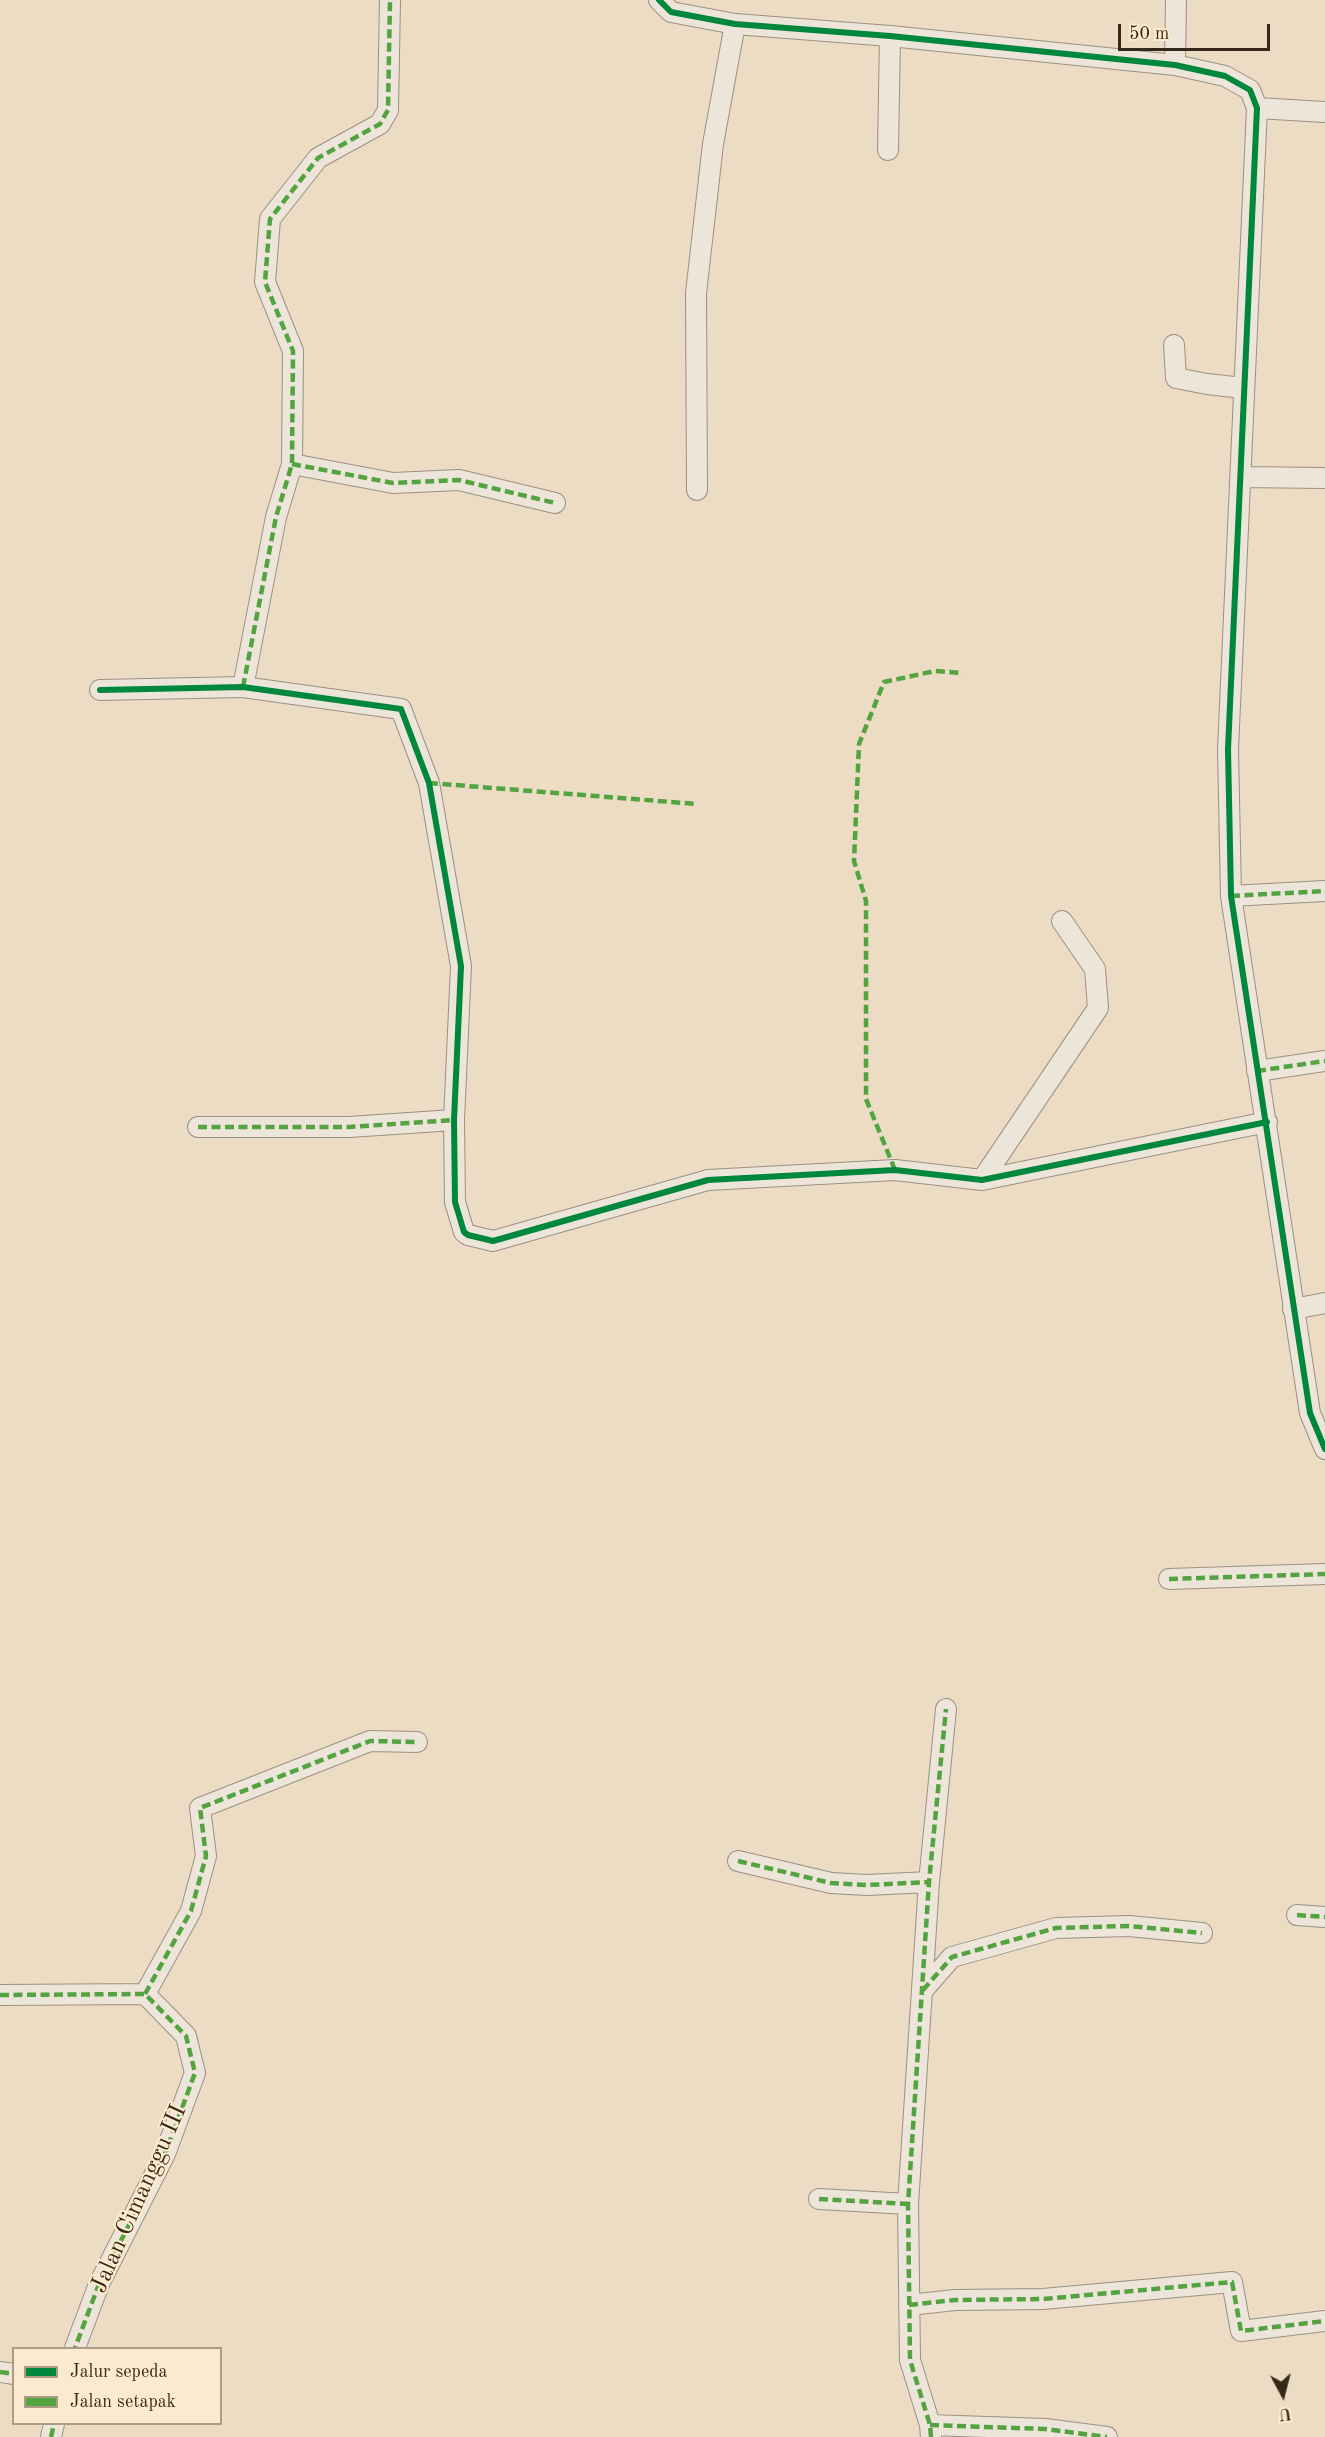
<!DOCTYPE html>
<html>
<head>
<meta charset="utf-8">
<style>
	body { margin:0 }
	#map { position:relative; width:1325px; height:2437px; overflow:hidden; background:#ebdcc3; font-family:"Old Standard TT",serif }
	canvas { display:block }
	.legend { position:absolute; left:12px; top:2347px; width:210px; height:78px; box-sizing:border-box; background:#fceace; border:2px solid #ad9c85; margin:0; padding:8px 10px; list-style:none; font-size:18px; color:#362818 }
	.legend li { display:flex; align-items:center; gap:12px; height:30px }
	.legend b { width:30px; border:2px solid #ad9c85 }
	.north { position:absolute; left:1253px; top:2365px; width:60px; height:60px; -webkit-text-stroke:4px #fceace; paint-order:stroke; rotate:173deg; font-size:16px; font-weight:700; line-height:24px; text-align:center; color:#362818 }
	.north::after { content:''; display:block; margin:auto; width:21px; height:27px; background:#362818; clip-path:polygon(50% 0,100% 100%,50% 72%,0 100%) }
	.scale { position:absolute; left:1118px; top:24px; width:152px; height:27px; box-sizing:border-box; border:3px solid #362818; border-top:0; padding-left:8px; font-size:18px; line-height:21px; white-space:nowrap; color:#362818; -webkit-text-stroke:4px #fceace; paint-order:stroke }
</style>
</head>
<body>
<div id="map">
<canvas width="1325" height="2437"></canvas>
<ul class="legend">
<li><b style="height:8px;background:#00873e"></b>Jalur sepeda</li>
<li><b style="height:8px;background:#53a340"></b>Jalan setapak</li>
</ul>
<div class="north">U</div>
<div class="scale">50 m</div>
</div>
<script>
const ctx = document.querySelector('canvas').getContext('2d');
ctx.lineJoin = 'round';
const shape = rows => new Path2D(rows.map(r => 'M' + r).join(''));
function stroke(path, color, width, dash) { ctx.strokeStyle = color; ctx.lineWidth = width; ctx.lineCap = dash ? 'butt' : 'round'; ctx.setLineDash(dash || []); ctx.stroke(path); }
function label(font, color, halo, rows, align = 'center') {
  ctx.font = font + ' "Old Standard TT",serif'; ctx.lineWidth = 4.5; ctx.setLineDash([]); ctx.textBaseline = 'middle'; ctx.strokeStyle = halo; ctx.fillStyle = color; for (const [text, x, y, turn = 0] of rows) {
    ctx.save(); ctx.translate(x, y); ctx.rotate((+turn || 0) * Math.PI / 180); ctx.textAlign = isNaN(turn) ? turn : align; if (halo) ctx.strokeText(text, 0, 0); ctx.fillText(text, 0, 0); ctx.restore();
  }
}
const minor = shape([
	[659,0,671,12,735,24,890,36,1175,65,1225,76,1250,90,1257,108,1228,749,1231,896,1310,1413,1325,1449],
	[1175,65,1176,0],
	[1257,108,1325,112],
	[888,150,890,36],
	[1174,345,1176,378,1207,384,1243,388],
	[292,464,393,483,459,480,555,503],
	[1242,477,1323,478],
	[697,490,696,293,713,144,735,24],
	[243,687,276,517,292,464,293,351,265,282,270,219,318,158,380,124,388,110,390,0],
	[100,690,243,687,401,709,429,783,461,966,454,1120,455,1202,464,1232,468,1235,493,1241,708,1180,895,1170,982,1180,1267,1122],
	[1231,896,1325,891],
	[1257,1071,1325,1061],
	[198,1127,349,1127,454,1120],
	[982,1180,1098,1008,1095,969,1062,921],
	[1293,1309,1325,1303],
	[1169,1579,1325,1574],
	[738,1861,831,1883,867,1885,929,1882],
	[1297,1915,1325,1917],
	[923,1990,952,1957,1056,1928,1129,1926,1202,1933],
	[145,1994,191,1911,206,1856,200,1808,370,1741,417,1742],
	[0,1995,145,1994,186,2036,195,2073,165,2154,99,2284,75,2348],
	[819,2199,908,2204],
	[909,2305,955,2300,1043,2299,1232,2282,1241,2331,1325,2321],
	[0,2372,14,2374],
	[930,2425,1045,2429,1107,2437],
	[51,2437,54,2424],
	[931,2437,930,2425,910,2360,908,2204,929,1882,946,1709]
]);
stroke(minor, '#9b9182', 22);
stroke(minor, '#ede5d9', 20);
stroke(shape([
	[292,464,393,483,459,480,555,503],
	[243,687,276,517,292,464,293,351,265,282,270,219,318,158,380,124,388,110,390,0],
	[429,783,697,804],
	[1231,896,1325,891],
	[1257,1071,1325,1061],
	[198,1127,349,1127,454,1120],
	[895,1170,866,1099,866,901,854,861,859,744,884,682,935,671,963,673],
	[1169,1579,1325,1574],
	[738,1861,831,1883,867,1885,929,1882],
	[1297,1915,1325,1917],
	[923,1990,952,1957,1056,1928,1129,1926,1202,1933],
	[145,1994,191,1911,206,1856,200,1808,370,1741,417,1742],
	[0,1995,145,1994,186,2036,195,2073,165,2154,99,2284,75,2348],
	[819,2199,908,2204],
	[909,2305,955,2300,1043,2299,1232,2282,1241,2331,1325,2321],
	[0,2372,14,2374],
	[930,2425,1045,2429,1107,2437],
	[51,2437,54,2424],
	[931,2437,930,2425,910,2360,908,2204,929,1882,946,1709]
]), '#53a340', 4.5, [9, 4.5]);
stroke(shape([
	[659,0,671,12,735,24,890,36,1175,65,1225,76,1250,90,1257,108,1228,749,1231,896,1310,1413,1325,1449],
	[100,690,243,687,401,709,429,783,461,966,454,1120,455,1202,464,1232,468,1235,493,1241,708,1180,895,1170,982,1180,1267,1122]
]), '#00873e', 6);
label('24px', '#362818', '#fceace', [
	["Jalan Cimanggu III",139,2199,-66]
]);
</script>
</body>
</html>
